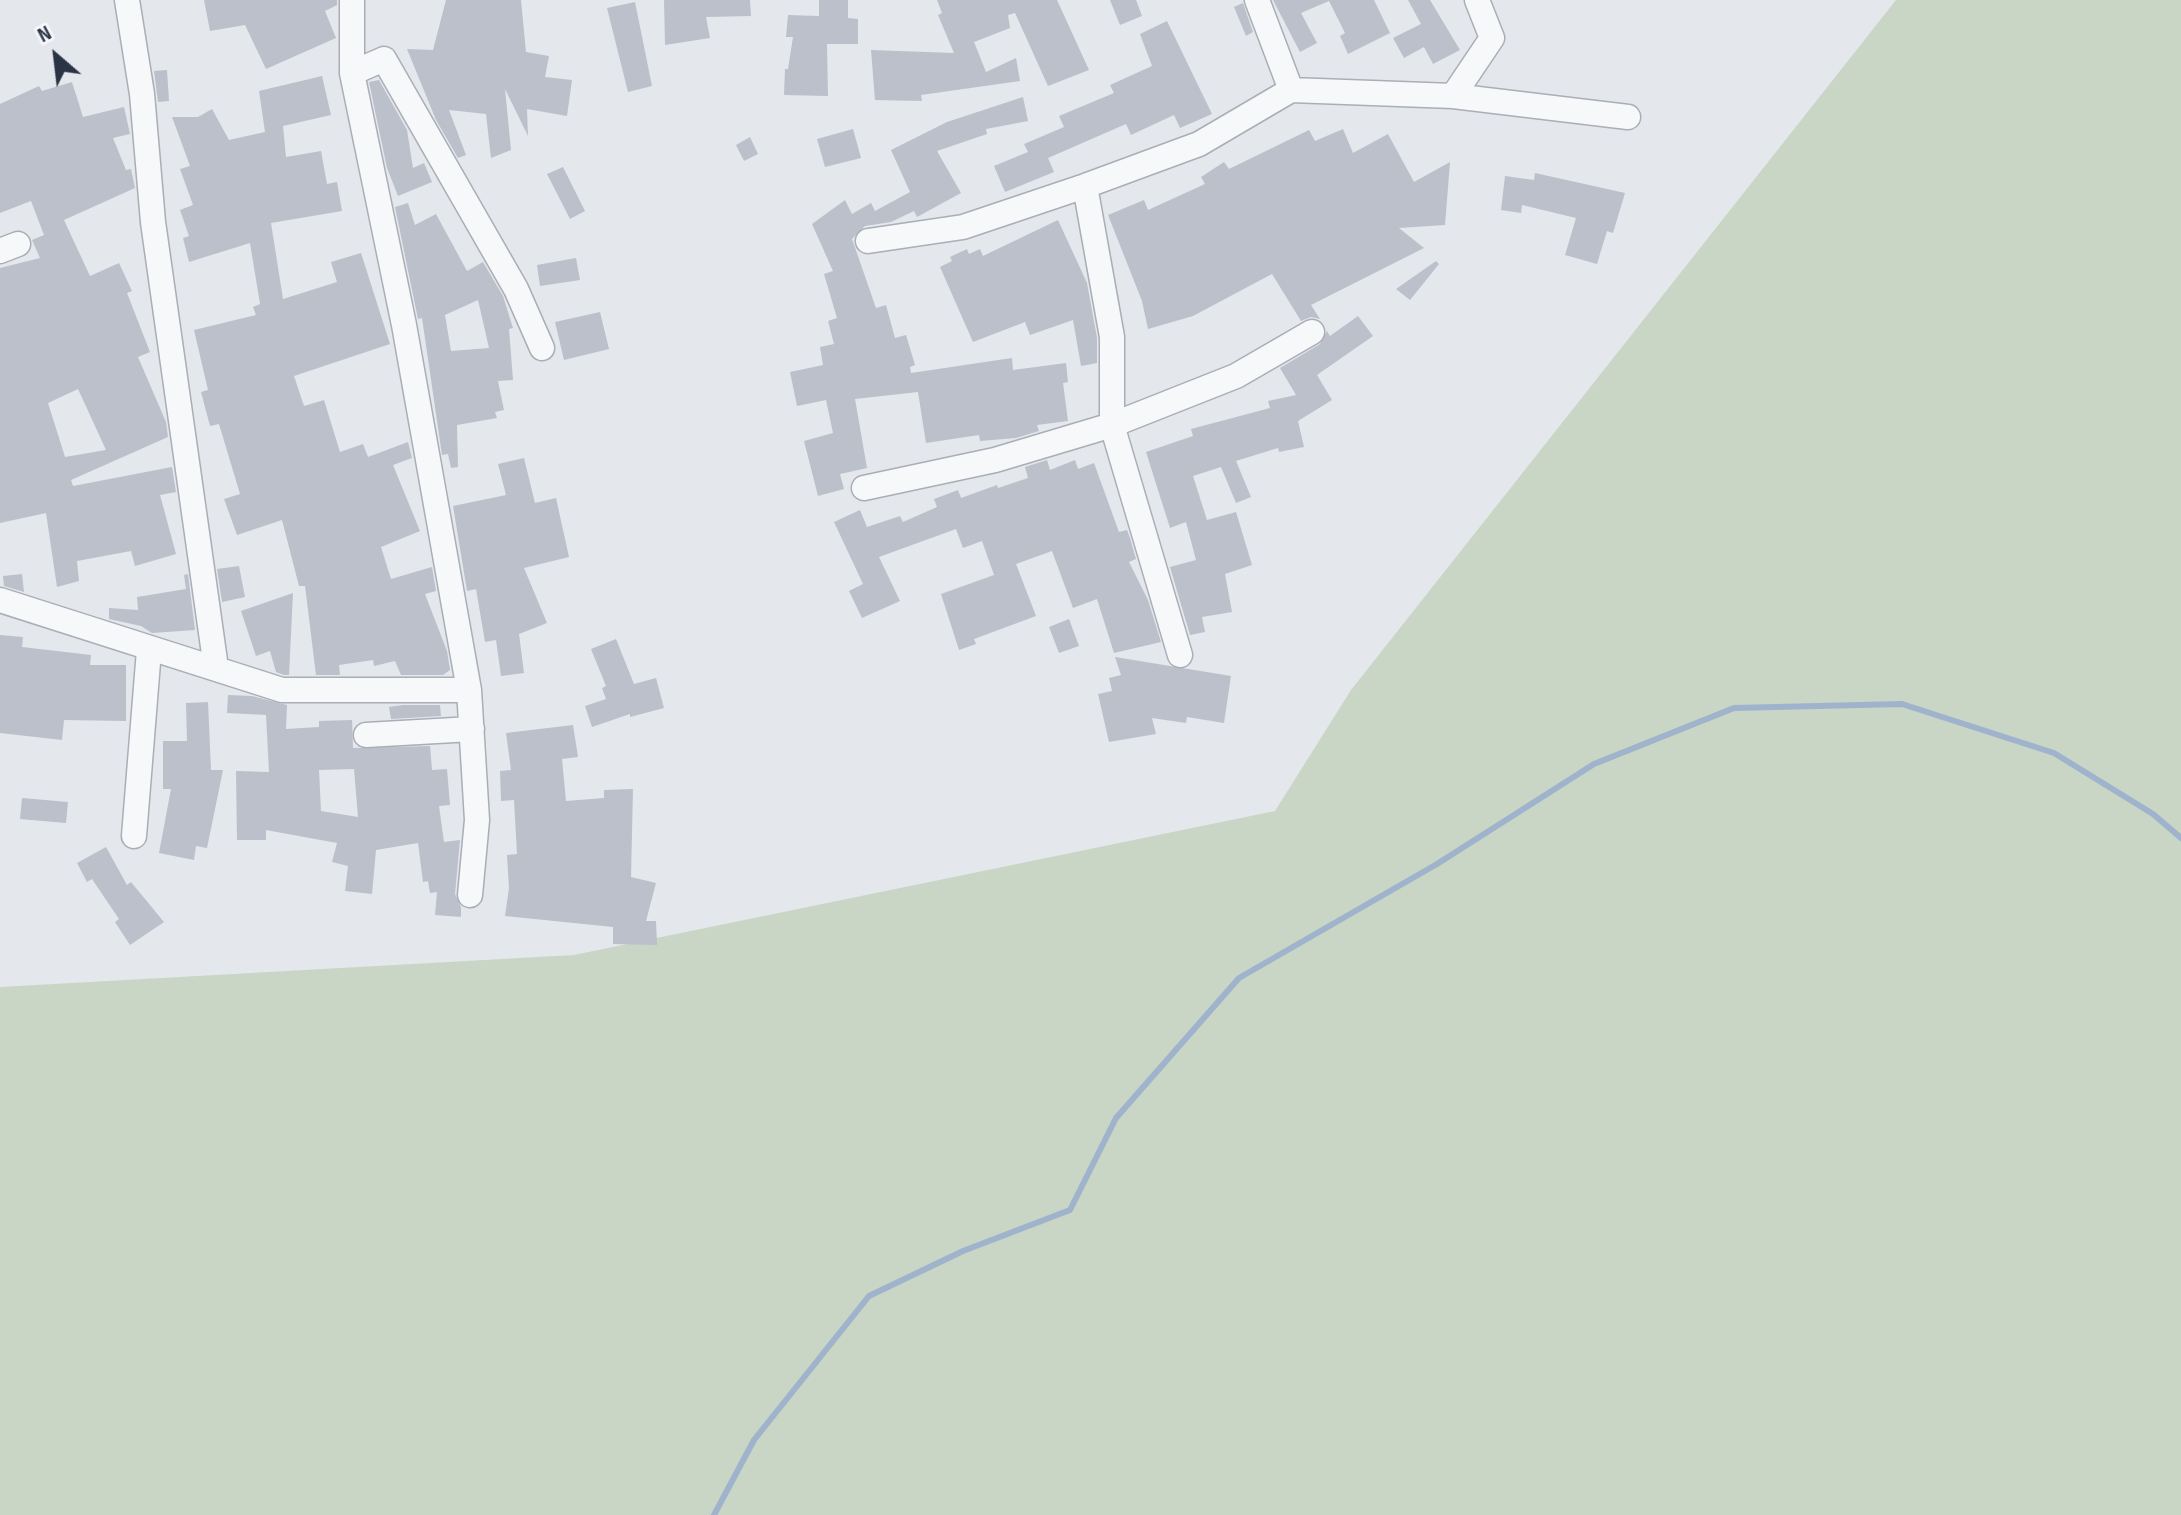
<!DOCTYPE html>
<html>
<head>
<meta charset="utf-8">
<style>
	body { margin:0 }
	#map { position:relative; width:2181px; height:1515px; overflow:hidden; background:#e4e7ec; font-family:"Sofia Sans Condensed",sans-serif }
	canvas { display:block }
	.north { position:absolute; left:16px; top:16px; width:80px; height:80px; -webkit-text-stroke:6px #f4f6f9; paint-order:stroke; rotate:332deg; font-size:22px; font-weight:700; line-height:32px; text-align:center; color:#2b3445 }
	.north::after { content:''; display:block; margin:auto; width:28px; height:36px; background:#2b3445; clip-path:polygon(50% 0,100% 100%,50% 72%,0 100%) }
</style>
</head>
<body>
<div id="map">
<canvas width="2181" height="1515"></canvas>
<div class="north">N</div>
</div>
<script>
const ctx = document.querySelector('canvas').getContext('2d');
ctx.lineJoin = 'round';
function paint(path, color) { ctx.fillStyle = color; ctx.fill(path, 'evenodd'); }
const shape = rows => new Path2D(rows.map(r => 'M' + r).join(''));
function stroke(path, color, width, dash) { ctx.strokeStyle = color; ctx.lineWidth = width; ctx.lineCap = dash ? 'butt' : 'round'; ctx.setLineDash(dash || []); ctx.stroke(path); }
paint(shape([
	[1896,0,2181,0,2181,1515,0,1515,0,987,574,955,1275,811,1351,690]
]), '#c9d6c5');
stroke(shape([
	[714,1515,754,1440,869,1296,963,1251,1070,1210,1116,1118,1239,978,1437,864,1594,764,1734,708,1902,704,2054,753,2153,814,2181,838]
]), '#9fb4cc', 6);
paint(shape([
	[204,0,337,0,337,5,325,11,336,38,266,69,245,25,210,31],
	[446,0,521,0,526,52,549,56,545,77,572,80,567,116,527,109,528,136,505,89,511,150,491,158,486,114,449,110,466,155,458,158,436,120,407,49,433,50],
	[664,0,750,0,751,16,706,17,710,38,665,45],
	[819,0,848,0,848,18,858,19,858,44,827,44,828,96,784,95,785,69,788,69,793,37,786,37,788,15,819,16],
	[937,0,1057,0,1089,70,1048,86,1015,13,1008,15,1010,28,974,42,986,72,1016,58,1020,81,921,95,922,101,875,100,871,50,954,53,938,15,942,13],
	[1110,0,1136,0,1142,16,1120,25],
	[1273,0,1374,0,1390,33,1348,54,1340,36,1345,33,1329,1,1301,13,1317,43,1300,52],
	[1408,0,1430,0,1460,50,1433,64,1424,47,1404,58,1393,38,1421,24],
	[635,2,652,86,628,92,607,8],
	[1243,3,1253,32,1246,36,1234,7],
	[1167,21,1212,114,1180,128,1174,115,1131,135,1126,124,1048,158,1054,172,1005,192,994,166,1028,152,1024,144,1064,127,1059,116,1114,93,1110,85,1152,66,1140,34],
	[167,70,169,101,158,102,154,71],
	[322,76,331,115,283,126,286,157,321,151,327,184,337,182,342,211,271,223,283,299,337,282,331,262,361,253,390,344,294,376,304,406,324,400,340,452,363,444,368,457,408,442,412,458,393,465,420,531,381,547,391,579,432,567,436,591,425,594,447,651,450,670,443,675,401,675,395,661,374,666,373,660,339,665,340,675,316,675,305,586,299,586,282,520,237,535,224,499,240,494,219,424,210,426,201,392,208,390,194,330,256,315,253,307,260,304,250,243,189,262,183,238,189,236,180,210,193,205,180,169,190,166,172,117,198,117,212,109,229,140,265,132,259,91],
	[379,80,407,130,413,168,424,163,432,182,398,196,387,168,369,82],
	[72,82,83,117,124,107,130,134,113,138,126,170,131,169,135,188,64,220,90,276,119,263,132,291,127,293,150,352,138,357,166,422,168,437,71,480,73,486,172,467,176,492,160,495,176,554,135,566,131,551,77,561,79,581,57,587,46,513,0,523,0,268,40,258,32,240,44,235,31,201,0,213,0,104,39,86,42,91],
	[78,389,106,450,65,457,48,403],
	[1023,97,1028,121,986,129,987,134,937,151,961,193,917,217,914,211,891,222,865,226,852,239,876,308,886,305,895,338,906,335,915,365,910,367,911,373,1012,358,1013,370,1066,363,1068,382,1063,383,1068,421,1037,425,1039,431,1016,438,980,441,979,435,926,443,918,392,855,399,867,468,840,474,844,489,818,496,804,441,833,433,826,400,797,406,790,372,823,365,820,347,834,344,828,321,837,318,824,274,833,271,812,224,845,200,852,214,871,203,875,211,910,192,891,150,947,122],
	[853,129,861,158,825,167,817,139],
	[1343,129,1353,153,1388,134,1414,182,1450,162,1445,225,1399,228,1424,248,1311,305,1320,319,1311,317,1301,321,1272,274,1193,316,1148,329,1142,301,1108,215,1144,200,1148,210,1205,184,1201,177,1224,162,1229,169,1309,130,1315,141],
	[750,137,758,154,744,161,736,145],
	[563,167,585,211,570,219,547,174],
	[1535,173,1625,193,1613,233,1607,231,1597,264,1565,255,1576,218,1522,205,1521,213,1501,210,1505,176,1534,180],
	[408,203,415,225,436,214,467,271,483,262,503,296,513,328,509,329,513,380,498,381,504,410,495,412,497,418,457,425,458,467,451,468,448,454,442,455,422,318,418,319,395,207],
	[478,300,489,348,451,351,445,315],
	[1058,220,1087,283,1097,338,1097,363,1081,366,1073,320,1030,335,1025,322,973,342,940,267,952,261,950,257,967,249,969,254,980,249,983,256],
	[576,258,580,280,540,286,537,265],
	[1436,261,1439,264,1410,300,1396,289],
	[600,312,609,349,564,360,555,322],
	[1358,316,1373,336,1317,375,1332,400,1298,421,1304,447,1279,452,1278,448,1236,461,1251,497,1236,503,1221,467,1193,476,1207,520,1236,512,1252,565,1225,574,1232,612,1202,617,1205,632,1190,635,1170,567,1196,560,1186,522,1170,528,1146,452,1193,436,1191,429,1270,408,1268,401,1296,395,1280,368,1320,344,1327,331,1330,336],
	[524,458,535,503,556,498,569,557,524,568,547,623,519,634,524,673,501,676,496,640,485,642,476,589,467,591,453,506,506,495,498,464],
	[1047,460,1050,470,1075,460,1078,469,1094,463,1119,532,1127,530,1130,538,1136,559,1129,562,1148,600,1161,642,1114,653,1097,599,1073,608,1052,551,1016,564,1036,616,974,639,976,644,959,650,941,594,994,575,982,541,963,548,956,529,879,557,900,601,862,618,849,591,863,584,834,522,860,510,867,527,900,516,903,522,937,507,934,499,958,490,961,498,997,485,998,488,1028,478,1025,467],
	[239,566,245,597,222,602,217,569],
	[22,574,24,592,4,586,3,576],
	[188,574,195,630,152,633,141,626,109,619,109,608,138,610,137,597,186,589,184,575],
	[293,593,289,675,284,675,276,672,270,651,256,656,241,611],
	[1069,619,1079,646,1059,653,1049,627],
	[0,635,23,637,22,647,91,655,90,665,126,665,126,721,64,720,62,740,0,733],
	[616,639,634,684,656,678,664,708,630,717,630,714,592,727,585,706,606,699,602,688,606,686,591,649],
	[1115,657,1231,676,1224,723,1187,717,1186,723,1152,718,1156,734,1109,742,1098,694,1112,691,1109,678,1121,675],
	[228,695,252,696,287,705,286,729,319,727,319,721,352,720,353,748,430,746,432,770,447,769,450,805,439,806,444,842,460,840,455,894,461,907,461,917,435,915,437,892,430,893,428,881,423,882,418,843,376,850,372,894,345,891,348,866,332,862,337,843,266,830,266,840,237,840,236,771,269,772,266,715,227,713],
	[354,769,358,817,321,811,319,770],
	[208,702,211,770,223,770,207,848,196,846,194,860,159,853,171,789,163,789,163,741,187,741,186,703],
	[403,705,440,705,441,716,391,719,389,707],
	[573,725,578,757,562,759,566,801,604,798,604,790,633,789,631,877,656,883,646,921,656,921,657,945,613,944,613,927,505,916,509,888,507,855,517,854,514,800,501,801,500,771,511,770,506,733],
	[22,798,68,802,66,823,20,819],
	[106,847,127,885,131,882,164,922,130,945,115,922,119,919,92,879,87,882,77,863]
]), '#bbc0ca');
const street = shape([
	[127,0,142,94,153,222,216,668],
	[352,0,352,73,404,325,469,690,477,820,470,895],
	[1257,0,1291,90],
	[352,73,384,59,516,289,542,348],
	[1453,96,1492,38,1477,0],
	[1085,186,1112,337,1112,425,1180,655],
	[868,241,963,227,1085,186,1199,144,1291,90,1453,96,1628,117],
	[0,251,18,244],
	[864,488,995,460,1112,425,1236,376,1312,332],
	[0,600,282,690,469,690],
	[366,735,472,729],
	[134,836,149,650]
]);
stroke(street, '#a9aeb7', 27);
stroke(street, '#f7f8fa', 24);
</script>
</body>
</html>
